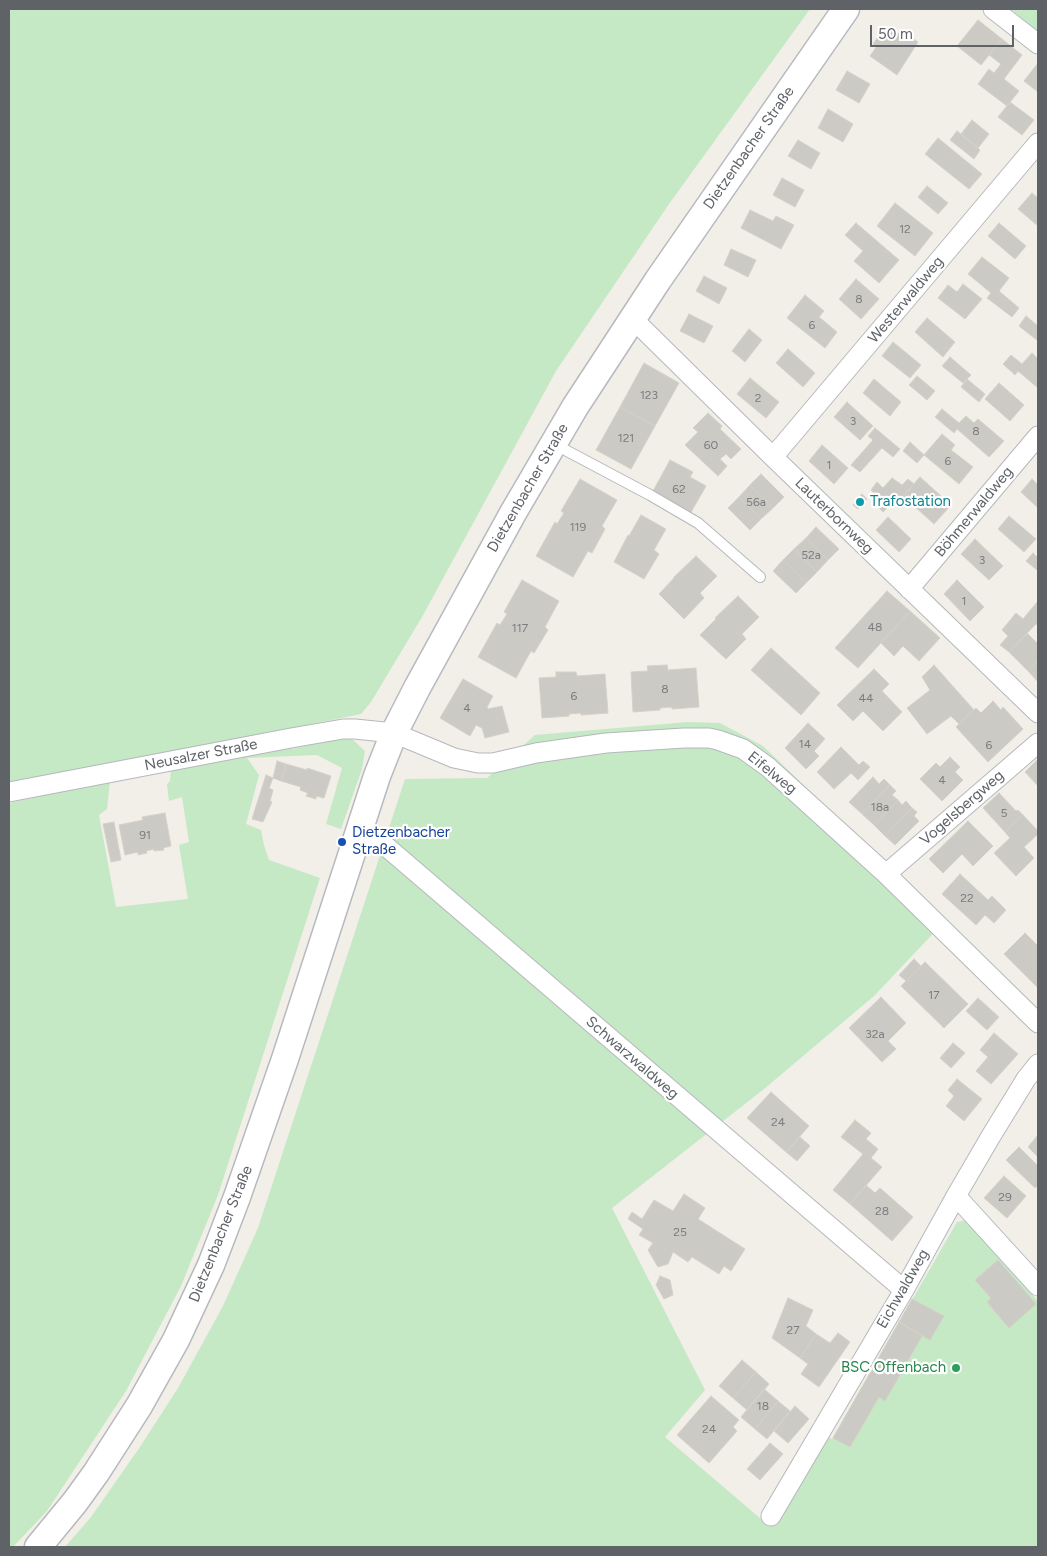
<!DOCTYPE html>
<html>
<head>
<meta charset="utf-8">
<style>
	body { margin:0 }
	#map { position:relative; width:1047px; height:1556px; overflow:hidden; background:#f1efe8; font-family:Figtree,sans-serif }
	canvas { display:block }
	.frame { position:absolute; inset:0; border:10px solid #5f6368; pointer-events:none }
	.scale { position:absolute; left:870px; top:25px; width:144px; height:22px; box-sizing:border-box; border:2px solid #5f6368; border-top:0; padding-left:6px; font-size:15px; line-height:18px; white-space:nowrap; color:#5f6368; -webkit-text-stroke:4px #fff; paint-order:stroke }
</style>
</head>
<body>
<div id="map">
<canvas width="1047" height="1556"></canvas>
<div class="frame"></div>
<div class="scale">50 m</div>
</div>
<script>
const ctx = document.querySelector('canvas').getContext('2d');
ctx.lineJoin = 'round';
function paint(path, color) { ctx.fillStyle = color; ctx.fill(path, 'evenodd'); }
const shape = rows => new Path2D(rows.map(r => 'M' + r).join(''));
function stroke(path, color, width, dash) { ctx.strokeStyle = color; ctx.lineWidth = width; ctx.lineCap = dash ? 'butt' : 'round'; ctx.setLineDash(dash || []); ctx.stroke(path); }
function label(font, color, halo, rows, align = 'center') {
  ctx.font = font + ' Figtree,sans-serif'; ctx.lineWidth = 4.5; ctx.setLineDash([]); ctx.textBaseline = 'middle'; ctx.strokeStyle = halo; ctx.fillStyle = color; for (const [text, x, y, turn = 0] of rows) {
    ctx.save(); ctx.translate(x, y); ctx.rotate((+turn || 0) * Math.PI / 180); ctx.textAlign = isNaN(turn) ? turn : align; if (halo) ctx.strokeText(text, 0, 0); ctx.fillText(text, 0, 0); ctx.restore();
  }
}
paint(shape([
	[9,9,810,9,669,204,556,371,422,617,371,702,361,714,247,737,9,782],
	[1011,9,1038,9,1038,32],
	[688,722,720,723,763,746,945,921,874,996,764,1089,612,1208,705,1390,665,1437,761,1519,771,1525,823,1434,832,1439,957,1222,966,1220,1038,1301,1038,1547,65,1547,91,1517,140,1447,178,1388,223,1306,258,1228,405,779,487,778,535,735],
	[351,738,365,751,362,769,341,829,326,824,342,768,317,755,247,758,259,775,246,824,261,830,264,845,269,860,320,878,218,1195,181,1286,126,1391,47,1511,13,1547,9,1547,9,803,110,781,107,809,99,815,116,907,188,899,179,845,189,842,182,797,169,801,167,784,170,781,171,771,182,767,289,744,292,749,326,740]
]), '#c5e8c5');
const building = shape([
	[978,20,1002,39,981,65,957,46,978,20],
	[889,28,907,39,909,36,918,42,897,75,870,56,877,46,873,44,880,34,883,37,889,28],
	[1002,39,1022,55,1004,79,1019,91,1007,106,978,84,989,69,994,73,1001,64,989,55,1002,39],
	[1038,63,1038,92,1024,81,1038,63],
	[847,71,870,84,859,103,836,90,847,71],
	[1010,102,1034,120,1022,135,998,117,1010,102],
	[828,109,853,124,843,142,818,128,828,109],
	[972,120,989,134,978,148,961,134,972,120],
	[957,131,980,150,974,159,950,140,957,131],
	[938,138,982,174,969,189,925,154,938,138],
	[798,140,820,153,811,169,788,156,798,140],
	[782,178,804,190,795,207,773,195,782,178],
	[927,186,948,203,938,214,918,197,927,186],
	[1032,193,1038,198,1038,226,1018,209,1032,193],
	[895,203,933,233,915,256,877,226,895,203],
	[750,210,773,221,776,216,794,225,781,249,741,228,750,210],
	[856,223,899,260,879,283,854,261,863,251,845,235,856,223],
	[999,223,1026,246,1015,259,988,236,999,223],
	[731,249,756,260,748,277,724,265,731,249],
	[982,257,1009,278,999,291,1019,308,1012,317,987,298,991,293,968,274,982,257],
	[704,276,727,288,719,304,696,291,704,276],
	[856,279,879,299,861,319,839,299,856,279],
	[963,284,982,299,965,319,938,298,948,285,957,292,963,284],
	[805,295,824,311,819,317,837,332,825,348,787,318,805,295],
	[689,314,713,326,704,343,680,331,689,314],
	[1026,316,1038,326,1038,341,1019,326,1026,316],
	[927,318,955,342,943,357,915,332,927,318],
	[749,329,762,340,745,362,732,351,749,329],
	[893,342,921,365,910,378,882,356,893,342],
	[788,349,815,373,803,387,776,363,788,349],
	[1032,353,1038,359,1038,388,1018,371,1015,375,1003,364,1011,355,1022,364,1032,353],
	[950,357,971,375,963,383,942,366,950,357],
	[644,363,679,383,655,426,620,407,644,363],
	[917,376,935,391,927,400,909,385,917,376],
	[750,378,779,402,766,418,737,394,750,378],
	[874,379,901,402,890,416,863,393,874,379],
	[967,379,985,394,979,402,961,387,967,379],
	[999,383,1024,405,1010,421,985,399,999,383],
	[847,402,873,426,860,440,834,417,847,402],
	[620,407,655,426,631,469,596,450,620,407],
	[942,409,959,423,966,416,974,423,978,419,1004,441,989,457,957,429,954,433,935,417,942,409],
	[708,413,722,426,720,429,741,449,731,459,726,454,720,459,727,466,718,476,685,445,698,432,693,428,708,413],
	[875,428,900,449,893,457,882,448,860,472,851,465,873,440,868,436,875,428],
	[942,434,955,445,951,450,973,467,959,484,924,455,942,434],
	[910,442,924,455,917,463,903,451,910,442],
	[822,445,848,468,834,484,809,461,822,445],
	[670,460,693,472,690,477,706,486,690,514,652,493,670,460],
	[761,474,784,497,773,508,750,485,761,474],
	[920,477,951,505,934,524,903,496,920,477],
	[892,478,902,485,908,479,914,484,903,496,908,500,903,507,895,500,883,512,873,502,877,497,871,490,877,482,883,488,892,478],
	[580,479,617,500,602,526,605,529,592,553,588,551,573,577,536,556,555,522,557,524,564,513,561,511,580,479],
	[1032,479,1038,485,1038,508,1021,492,1032,479],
	[750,485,773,508,761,519,739,497,750,485],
	[862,494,867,499,858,509,853,505,862,494],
	[739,497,761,519,750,530,728,508,739,497],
	[641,515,666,529,654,550,659,554,644,579,614,562,628,535,629,536,641,515],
	[1009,516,1036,539,1024,552,998,529,1009,516],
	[888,517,911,539,899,552,876,530,888,517],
	[816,527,839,549,828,560,806,538,816,527],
	[806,538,828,560,817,572,794,549,806,538],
	[975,539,1003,566,989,580,961,554,975,539],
	[794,549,817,572,806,583,783,560,794,549],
	[1033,553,1038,558,1038,571,1026,561,1033,553],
	[696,556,717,576,700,593,704,598,684,619,659,594,674,578,674,577,696,556],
	[783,560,806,583,796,593,773,571,783,560],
	[522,580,559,601,545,627,548,630,534,653,531,651,516,678,478,657,497,623,500,625,507,614,504,612,522,580],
	[957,580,984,607,970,621,944,594,957,580],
	[887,591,910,611,858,668,835,648,887,591],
	[738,596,759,617,742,634,746,639,726,659,700,635,716,619,715,618,738,596],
	[1038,601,1038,625,1036,624,1009,652,1000,645,1008,636,1002,630,1016,613,1023,619,1038,601],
	[910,611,940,638,919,661,903,646,894,656,881,643,910,611],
	[1027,633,1038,644,1038,660,1028,671,1009,652,1027,633],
	[771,648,820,693,801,715,751,670,771,648],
	[1038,660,1038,682,1028,671,1038,660],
	[667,665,668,670,696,668,699,707,672,709,672,707,660,708,660,710,633,712,631,672,648,671,647,666,667,665],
	[934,665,974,710,959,724,951,716,927,734,907,708,930,690,922,677,934,665],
	[874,669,889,684,882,691,902,712,883,731,863,711,853,721,837,705,874,669],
	[556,672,576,672,577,676,605,674,608,713,581,715,581,713,569,714,569,716,542,718,539,678,556,677,556,672],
	[463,679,493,696,487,707,488,709,502,706,509,732,485,738,482,728,476,725,470,736,440,718,463,679],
	[993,701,1001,710,1003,707,1023,729,988,762,956,727,976,708,981,713,993,701],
	[808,723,825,739,814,751,819,756,806,769,785,748,808,723],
	[841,747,859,765,863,761,870,767,858,780,851,773,834,789,817,772,841,747],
	[950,757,960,767,955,772,963,780,942,801,920,779,936,763,940,767,950,757],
	[1038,759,1038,786,1025,772,1038,759],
	[277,761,286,764,281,781,273,778,277,761],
	[286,764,307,770,307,768,331,776,324,798,316,796,316,799,306,796,308,793,300,790,301,787,281,781,286,764],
	[266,775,273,778,269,788,273,790,270,801,272,802,263,822,252,819,266,775],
	[873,777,879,784,884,779,890,785,862,814,849,802,873,777],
	[890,785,896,791,892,795,898,800,874,825,862,814,890,785],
	[999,793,1016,811,1018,810,1023,815,1005,832,983,808,999,793],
	[898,800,902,805,906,801,912,808,885,836,874,825,898,800],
	[912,808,917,812,914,816,919,821,895,845,885,836,912,808],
	[165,813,171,846,163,848,164,850,154,851,154,849,146,851,147,853,138,855,138,852,125,855,119,825,143,820,142,817,165,813],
	[1023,815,1038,831,1038,834,1024,847,1034,858,1016,876,994,853,1010,838,1005,832,1023,815],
	[968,821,993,846,973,866,962,854,943,873,929,859,968,821],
	[114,822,121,860,111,862,103,824,114,822],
	[960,874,988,900,992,896,1006,910,994,923,985,915,976,925,942,894,960,874],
	[1025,933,1038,946,1038,988,1004,954,1025,933],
	[914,959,921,966,906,981,899,975,914,959],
	[925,962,968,1004,944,1028,901,986,925,962],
	[881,997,906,1023,888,1041,896,1049,882,1062,849,1028,881,997],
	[978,998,999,1017,987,1030,966,1011,978,998],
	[994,1033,1018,1054,991,1084,976,1071,988,1057,980,1050,994,1033],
	[953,1043,965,1053,951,1068,940,1058,953,1043],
	[957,1079,982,1099,964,1121,946,1106,954,1096,948,1090,957,1079],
	[771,1092,809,1126,786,1152,747,1118,771,1092],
	[855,1120,871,1133,866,1139,878,1149,871,1158,882,1167,850,1204,833,1190,863,1154,841,1137,855,1120],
	[1038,1135,1038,1157,1028,1147,1038,1135],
	[800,1137,810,1146,797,1161,786,1152,800,1137],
	[1019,1147,1038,1166,1038,1185,1035,1188,1006,1160,1019,1147],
	[1004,1176,1026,1196,1007,1218,984,1198,1004,1176],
	[866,1185,875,1193,880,1188,913,1217,892,1241,850,1204,866,1185],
	[684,1194,705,1208,698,1219,745,1249,731,1271,724,1266,719,1274,692,1257,688,1262,673,1252,668,1264,658,1267,648,1250,653,1243,639,1235,643,1229,628,1219,632,1212,642,1219,654,1200,673,1211,684,1194],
	[998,1260,1036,1304,1009,1328,987,1302,991,1298,975,1280,998,1260],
	[660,1276,670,1280,673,1295,664,1299,656,1285,660,1276],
	[788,1298,813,1310,806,1326,816,1334,800,1358,772,1338,788,1298],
	[912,1299,944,1316,930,1340,899,1322,912,1299],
	[899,1322,922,1336,885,1401,879,1397,850,1447,833,1438,899,1322],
	[838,1333,850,1342,819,1387,801,1374,808,1364,800,1358,816,1334,830,1343,838,1333],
	[742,1360,756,1372,733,1398,719,1386,742,1360],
	[756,1372,769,1384,747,1410,733,1398,756,1372],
	[764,1389,778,1401,755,1429,741,1417,764,1389],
	[711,1396,739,1420,733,1427,737,1431,709,1463,677,1435,711,1396],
	[778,1401,790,1411,767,1439,755,1429,778,1401],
	[795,1406,809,1419,788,1443,774,1431,795,1406],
	[770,1443,783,1454,760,1480,747,1469,770,1443]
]);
paint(building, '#cccac5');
stroke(building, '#d6d1c6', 1);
const lane = shape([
	[554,444,650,495,698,523,760,577]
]);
const street = shape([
	[993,9,1038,44],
	[632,318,773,457,1038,713],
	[773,457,1038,143],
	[909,589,1038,436],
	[9,792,291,738,343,729,355,729,394,733,454,758,478,763,493,763,536,753,606,743,684,738,709,738,718,740,743,749,768,767,886,874,1038,1023],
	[361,825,904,1290],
	[886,874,1038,743],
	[956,1196,1038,1286],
	[771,1516,904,1290,956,1196,991,1136,1026,1079,1038,1064]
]);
const secondary = shape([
	[38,1547,75,1502,96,1473,139,1406,176,1340,211,1265,237,1197,285,1059,377,776,394,733,417,688,513,513,575,407,658,280,846,9]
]);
stroke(lane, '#b5b8bc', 12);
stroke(street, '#b5b8bc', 21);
stroke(secondary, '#b6babf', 29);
stroke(lane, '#fff', 10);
stroke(street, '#fff', 19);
stroke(secondary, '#fff', 26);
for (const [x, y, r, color] of [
	[860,502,5,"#0f9aa8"],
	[342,842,5,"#1a4fb4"],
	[956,1368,5,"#2e9e5b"]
]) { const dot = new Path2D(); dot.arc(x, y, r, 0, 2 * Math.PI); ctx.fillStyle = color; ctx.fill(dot); stroke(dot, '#fff', 2); }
label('12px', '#7a7d7f', null, [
	["12",905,229],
	["8",859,299],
	["6",812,325],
	["123",649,395],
	["2",758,398],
	["3",853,421],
	["8",976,431],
	["121",626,438],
	["60",711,445],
	["6",948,461],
	["1",829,465],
	["62",679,489],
	["56a",756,502],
	["119",578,527],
	["52a",811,555],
	["3",982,560],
	["1",964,601],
	["48",875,627],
	["117",520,628],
	["8",665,689],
	["6",574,696],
	["44",866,698],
	["4",467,708],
	["14",805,744],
	["6",989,745],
	["4",942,780],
	["18a",880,807],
	["5",1004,813],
	["91",145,835],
	["22",967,898],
	["17",934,995],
	["32a",875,1034],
	["24",778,1122],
	["29",1005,1197],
	["28",882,1211],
	["25",680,1232],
	["27",793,1330],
	["18",763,1406],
	["24",709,1429]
]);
label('15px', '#5f6368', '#fff', [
	["Dietzenbacher Straße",749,148,-55],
	["Westerwaldweg",906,300,-50],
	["Dietzenbacher Straße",528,488,-60],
	["Böhmerwaldweg",974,512,-50],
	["Lauterbornweg",834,516,44],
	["Neusalzer Straße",201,755,-11],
	["Eifelweg",772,773,39],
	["Vogelsbergweg",962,808,-41],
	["Schwarzwaldweg",632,1058,41],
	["Dietzenbacher Straße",221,1234,-68],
	["Eichwaldweg",903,1289,-60]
]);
label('15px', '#0d838f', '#fff', [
	["Trafostation",870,502]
], 'left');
label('15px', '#164399', '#fff', [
	["Dietzenbacher",352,833],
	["Straße",352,850]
], 'left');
label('15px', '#27864d', '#fff', [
	["BSC Offenbach",946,1368]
], 'right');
</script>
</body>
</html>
